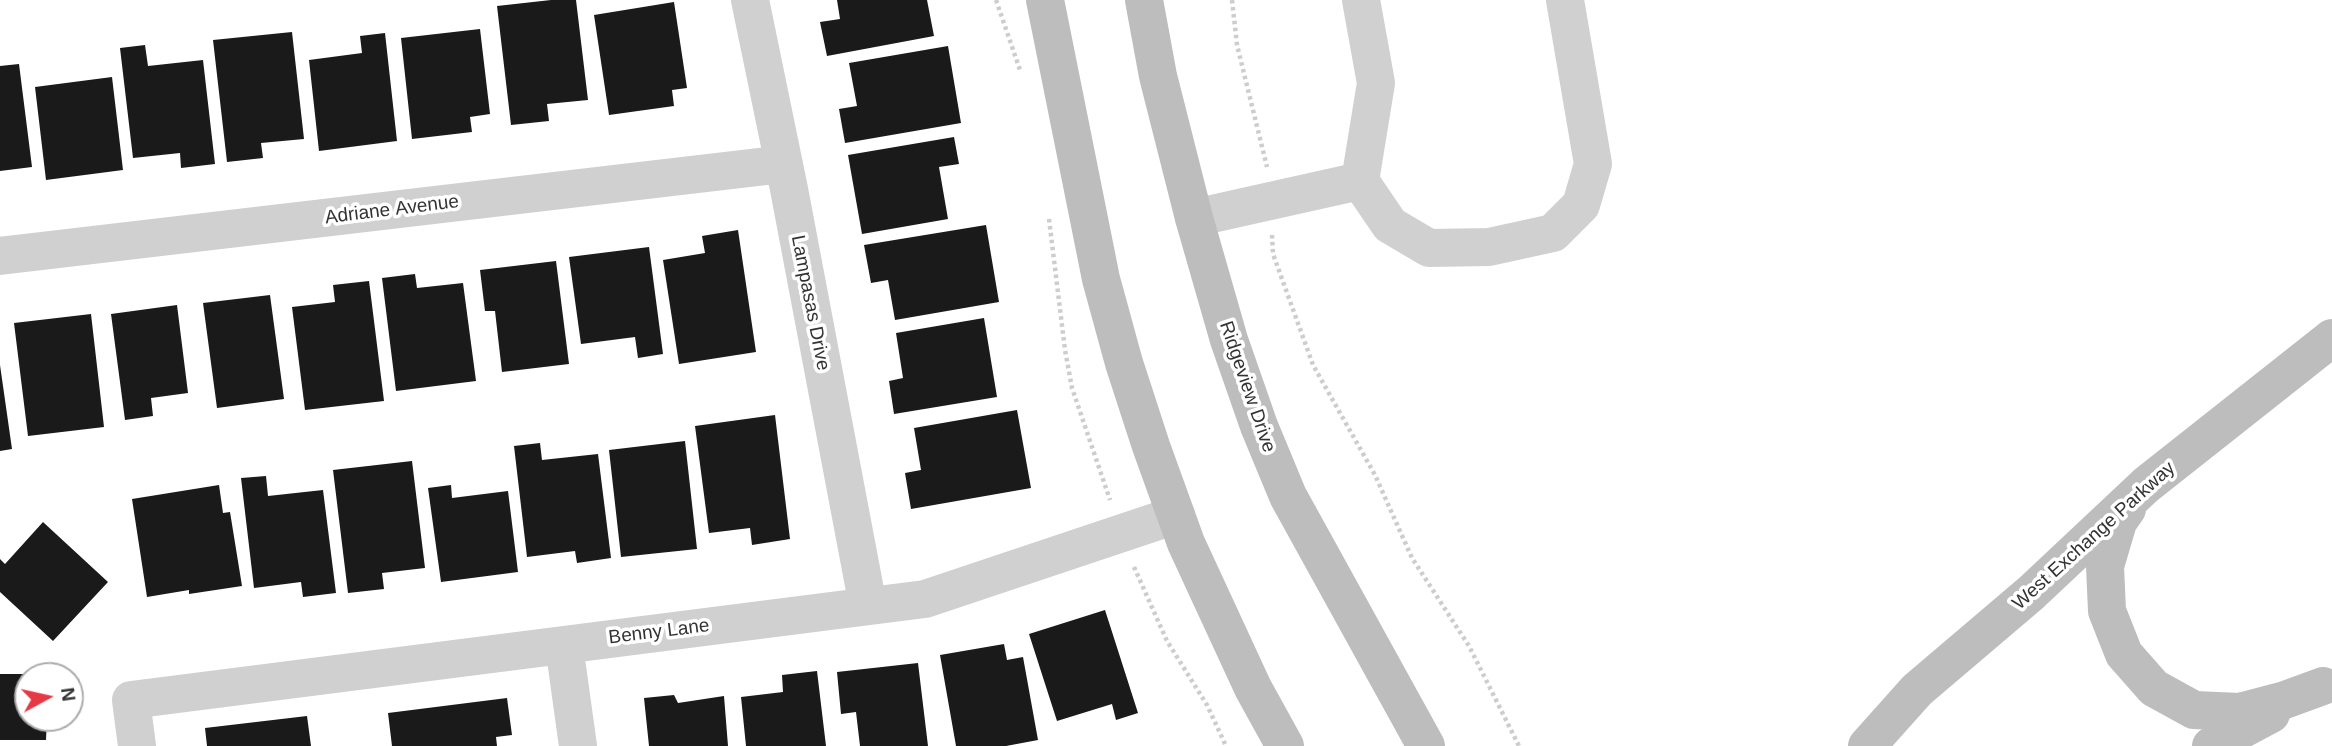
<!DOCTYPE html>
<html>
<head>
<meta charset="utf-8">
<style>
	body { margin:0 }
	#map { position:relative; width:2332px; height:746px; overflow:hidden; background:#fff; font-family:Arial,sans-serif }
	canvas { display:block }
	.north { position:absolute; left:14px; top:662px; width:70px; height:70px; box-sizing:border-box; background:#fff; border:2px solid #adadad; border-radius:50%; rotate:82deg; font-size:19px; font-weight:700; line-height:28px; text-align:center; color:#333 }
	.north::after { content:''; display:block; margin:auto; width:24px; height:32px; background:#e63946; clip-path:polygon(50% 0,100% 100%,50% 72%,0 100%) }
</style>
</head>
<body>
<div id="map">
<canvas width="2332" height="746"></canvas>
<div class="north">N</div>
</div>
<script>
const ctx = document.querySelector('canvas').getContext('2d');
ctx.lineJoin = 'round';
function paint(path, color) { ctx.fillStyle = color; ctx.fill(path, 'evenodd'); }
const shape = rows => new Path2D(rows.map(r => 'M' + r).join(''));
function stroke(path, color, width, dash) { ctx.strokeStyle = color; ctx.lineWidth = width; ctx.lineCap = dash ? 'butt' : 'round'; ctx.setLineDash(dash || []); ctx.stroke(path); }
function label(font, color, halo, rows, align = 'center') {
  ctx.font = font + ' Arial,sans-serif'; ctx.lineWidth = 7; ctx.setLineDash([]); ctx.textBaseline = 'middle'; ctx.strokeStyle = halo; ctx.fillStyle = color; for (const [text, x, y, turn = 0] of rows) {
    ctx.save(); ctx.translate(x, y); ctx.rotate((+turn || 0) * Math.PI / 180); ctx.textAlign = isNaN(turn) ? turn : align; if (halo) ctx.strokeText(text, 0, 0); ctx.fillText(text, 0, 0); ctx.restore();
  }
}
paint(shape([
	[551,0,576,0,588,100,547,104,549,121,511,125,497,6],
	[837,0,927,0,934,36,827,56,820,22,840,19],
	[674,2,687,88,672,90,674,106,609,115,594,15],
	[480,29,490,114,470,117,472,132,412,139,401,38],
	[292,32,304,139,261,143,263,158,227,162,213,40],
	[385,33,397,141,319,151,309,60,362,53,360,36],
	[145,45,148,66,203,60,215,164,181,168,180,153,133,158,120,48],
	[948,46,961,123,845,143,839,109,857,106,849,63],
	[19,64,32,167,0,171,0,66],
	[112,77,123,170,46,180,35,87],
	[954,137,959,164,939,167,948,219,862,234,848,155],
	[986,225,999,302,895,320,888,280,871,283,864,245],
	[738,230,756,352,679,364,663,260,705,253,702,236],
	[649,247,663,354,638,358,635,337,581,344,569,257],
	[556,261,569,364,502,372,495,311,485,311,480,270],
	[415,274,417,288,463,283,476,381,396,391,382,278],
	[369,281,384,401,305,410,292,307,335,302,333,285],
	[270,295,284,399,217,408,203,303],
	[177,305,188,393,151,398,153,416,125,420,111,314],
	[91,314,104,427,28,436,14,323],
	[984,318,997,397,894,414,889,381,903,378,896,333],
	[0,365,12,449,0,451],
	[1017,410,1031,488,911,509,905,473,921,470,914,428],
	[775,415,790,539,752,545,750,528,709,533,695,426],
	[685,441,697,549,621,557,609,450],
	[540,443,542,460,598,454,611,558,577,563,575,551,527,557,514,446],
	[412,461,425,568,382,573,384,589,348,593,333,470],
	[266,476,268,496,323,490,336,593,303,597,301,582,254,588,241,478],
	[219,485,223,513,230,512,242,586,189,594,189,590,147,597,132,499],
	[451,485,452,498,508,491,518,572,441,582,428,488],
	[43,522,108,582,53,641,0,592,0,559,5,564],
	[1105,610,1138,713,1116,720,1112,704,1057,721,1029,634],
	[1004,644,1007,660,1023,657,1038,740,1006,746,956,746,940,655],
	[918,663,928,746,860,746,856,712,841,714,837,672],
	[817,671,826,746,746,746,741,697,783,692,782,675],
	[0,674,28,674,28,718,47,718,46,740,0,740],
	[674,695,678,703,724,696,728,746,649,746,644,698],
	[507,698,512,735,496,737,497,746,392,746,388,713],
	[307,716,311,746,207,746,205,728]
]), '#1a1a1a');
stroke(shape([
	[996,0,1020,70],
	[1232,0,1237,45,1267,167],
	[1049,219,1065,350,1072,388,1110,500],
	[1272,235,1273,254,1313,365,1375,475,1412,558,1469,646,1519,746],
	[1134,567,1167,641,1207,705,1226,746]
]), '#cdcdcd', 4.5, [3.5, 3.5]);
stroke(shape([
	[750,0,789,189,868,606],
	[1361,0,1376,83,1360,181,1390,225,1429,248,1489,247,1553,233,1581,205,1593,164,1565,0],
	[1194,218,1360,181],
	[0,256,784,164],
	[564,645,578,746],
	[137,746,131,700,925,599,1176,515]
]), '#d0d0d0', 38);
stroke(shape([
	[1045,0,1101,279,1124,363,1151,446,1186,543,1253,688,1285,746],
	[1144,0,1158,76,1194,218,1229,340,1259,426,1288,496,1426,746],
	[2127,509,2118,522,2105,566,2107,611,2124,654,2154,688,2194,710,2240,712,2282,701,2323,686],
	[1867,746,1917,690,2031,593,2146,485,2332,338],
	[2211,746,2271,714]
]), '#bdbdbd', 38);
label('19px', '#333', '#fff', [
	["Adriane Avenue",392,210,-7],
	["Lampasas Drive",810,303,79],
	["Ridgeview Drive",1247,387,71],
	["West Exchange Parkway",2094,536,-42],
	["Benny Lane",659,632,-7]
]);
</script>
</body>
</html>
